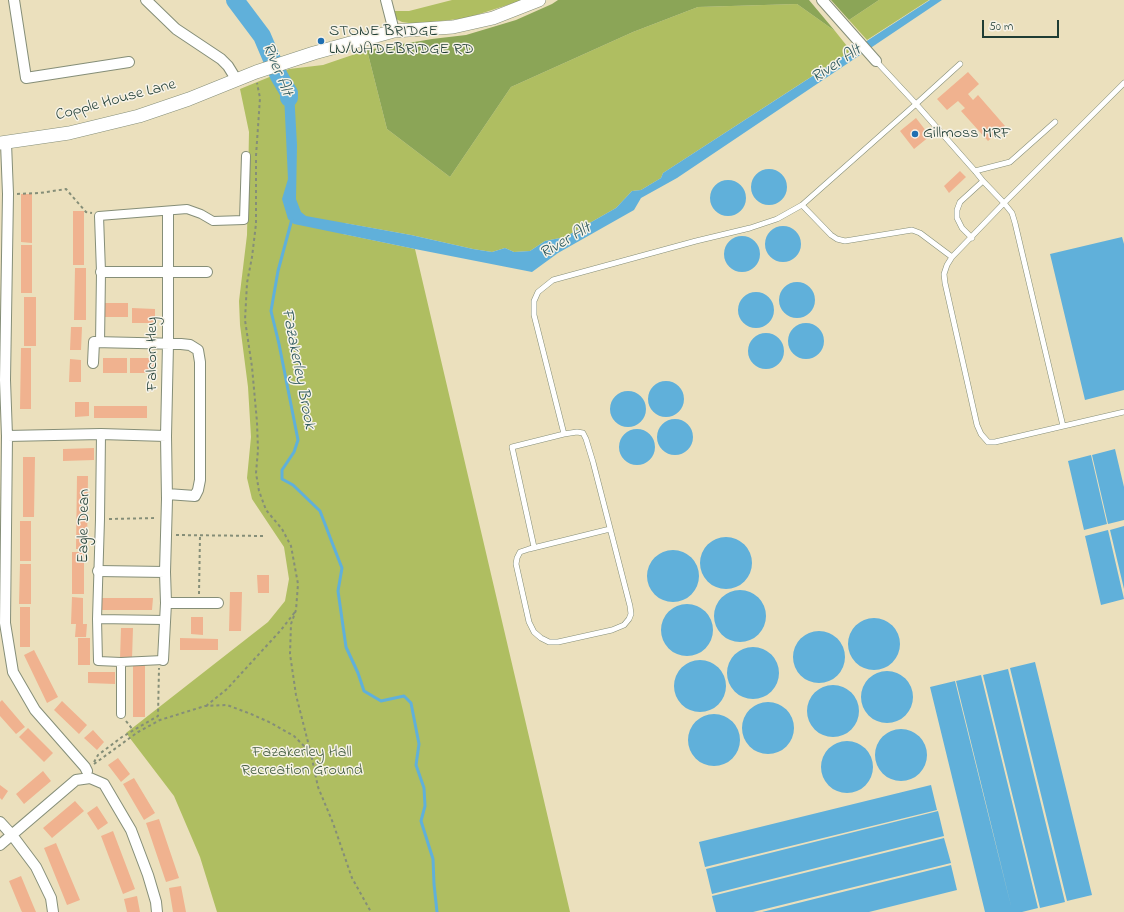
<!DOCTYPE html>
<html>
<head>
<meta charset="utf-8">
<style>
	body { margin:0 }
	#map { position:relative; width:1124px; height:912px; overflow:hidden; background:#ebe0bd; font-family:"Indie Flower",sans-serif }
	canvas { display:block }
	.scale { position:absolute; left:982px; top:20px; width:77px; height:18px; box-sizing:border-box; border:2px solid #1f3d34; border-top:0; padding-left:5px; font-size:12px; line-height:14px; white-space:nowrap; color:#1f3d34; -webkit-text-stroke:3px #f7f3e8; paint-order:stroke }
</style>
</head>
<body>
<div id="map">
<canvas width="1124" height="912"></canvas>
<div class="scale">50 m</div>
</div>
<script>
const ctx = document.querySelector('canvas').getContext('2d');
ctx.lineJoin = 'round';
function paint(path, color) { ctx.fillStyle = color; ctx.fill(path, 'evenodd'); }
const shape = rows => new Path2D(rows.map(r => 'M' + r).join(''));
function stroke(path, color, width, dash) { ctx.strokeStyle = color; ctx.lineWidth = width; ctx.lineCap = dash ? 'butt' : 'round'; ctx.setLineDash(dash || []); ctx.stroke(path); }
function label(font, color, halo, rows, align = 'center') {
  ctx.font = font + ' "Indie Flower",sans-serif'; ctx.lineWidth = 3; ctx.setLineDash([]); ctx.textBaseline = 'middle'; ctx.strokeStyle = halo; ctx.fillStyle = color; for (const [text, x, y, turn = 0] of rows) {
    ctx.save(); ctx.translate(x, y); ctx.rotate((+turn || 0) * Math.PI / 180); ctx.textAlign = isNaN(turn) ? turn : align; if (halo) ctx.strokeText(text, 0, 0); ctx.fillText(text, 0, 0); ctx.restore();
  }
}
paint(shape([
	[452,0,523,0,467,18,415,24,402,22,396,19,392,11,409,11],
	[879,0,929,0,867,40,849,20],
	[797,4,835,31,851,51,663,173,661,178,641,190,632,191,616,208,565,237,545,241,530,251,514,252,505,248,492,252,473,249,411,235,344,223,343,234,415,249,570,912,217,912,200,857,174,796,126,733,268,622,285,601,289,579,284,547,252,499,247,478,251,437,248,387,240,325,239,301,247,235,249,132,240,89,289,69,323,65,367,50,387,129,450,177,511,87,633,32,698,7]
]), '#afbe61');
paint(shape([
	[558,0,809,0,835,31,797,4,698,7,633,32,511,87,450,177,387,129,367,50,432,39,466,35,516,20,552,4],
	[831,0,879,0,849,20]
]), '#8ba557');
paint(shape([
	[930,0,942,0,677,178,641,198,634,210,558,253,532,272,415,249,294,224,288,219,282,199,288,179,284,94,276,78,285,74,294,91,297,145,296,199,301,212,306,216,411,235,473,249,492,252,505,248,514,252,530,251,545,241,565,237,616,208,632,191,641,190,661,178,663,173],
	'751 187a18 18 0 1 1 36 0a18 18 0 1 1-36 0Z',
	'710 198a18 18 0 1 1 36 0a18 18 0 1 1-36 0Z',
	'765 244a18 18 0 1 1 36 0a18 18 0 1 1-36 0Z',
	'724 254a18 18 0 1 1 36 0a18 18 0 1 1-36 0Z',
	[1122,237,1124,244,1124,390,1085,400,1050,254],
	'779 300a18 18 0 1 1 36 0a18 18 0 1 1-36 0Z',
	'738 310a18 18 0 1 1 36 0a18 18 0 1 1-36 0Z',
	'788 341a18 18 0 1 1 36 0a18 18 0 1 1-36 0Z',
	'748 351a18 18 0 1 1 36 0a18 18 0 1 1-36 0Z',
	'648 399a18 18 0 1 1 36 0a18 18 0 1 1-36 0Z',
	'610 409a18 18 0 1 1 36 0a18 18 0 1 1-36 0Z',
	'657 437a18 18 0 1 1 36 0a18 18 0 1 1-36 0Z',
	'619 447a18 18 0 1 1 36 0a18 18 0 1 1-36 0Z',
	[1115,449,1124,487,1124,520,1108,524,1092,455],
	[1091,455,1107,524,1084,530,1068,461],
	[1124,526,1124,589,1110,530],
	[1108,530,1124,599,1101,605,1085,536],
	'700 563a26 26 0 1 1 52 0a26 26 0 1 1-52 0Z',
	'647 576a26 26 0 1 1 52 0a26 26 0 1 1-52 0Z',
	'714 616a26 26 0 1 1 52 0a26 26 0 1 1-52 0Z',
	'661 630a26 26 0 1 1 52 0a26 26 0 1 1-52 0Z',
	'848 644a26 26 0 1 1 52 0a26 26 0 1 1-52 0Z',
	'793 657a26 26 0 1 1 52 0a26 26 0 1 1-52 0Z',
	'727 673a26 26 0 1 1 52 0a26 26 0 1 1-52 0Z',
	'674 686a26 26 0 1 1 52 0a26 26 0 1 1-52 0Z',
	[1035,662,1092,895,1067,901,1010,668],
	[1008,669,1065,902,1040,908,983,675],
	'861 697a26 26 0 1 1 52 0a26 26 0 1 1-52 0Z',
	[981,675,1038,908,1022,912,985,912,930,687,955,681,1012,910,956,681],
	'807 711a26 26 0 1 1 52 0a26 26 0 1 1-52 0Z',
	'742 728a26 26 0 1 1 52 0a26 26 0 1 1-52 0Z',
	'688 740a26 26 0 1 1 52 0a26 26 0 1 1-52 0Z',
	'875 755a26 26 0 1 1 52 0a26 26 0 1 1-52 0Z',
	'821 767a26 26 0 1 1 52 0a26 26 0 1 1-52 0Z',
	[931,785,937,810,705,867,699,842],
	[938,811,944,836,712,894,706,869],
	[944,838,951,863,753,912,716,912,712,896],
	[951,865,957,890,869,912,762,912]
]), '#60b0da');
stroke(shape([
	[292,219,278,271,271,311,279,344,298,440,294,452,282,470,282,479,293,485,320,511,333,545,342,568,338,591,346,647,358,673,364,691,381,701,404,696,411,703,419,744,416,765,424,788,425,806,421,821,433,859,434,884,437,912]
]), '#60b0da', 3);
stroke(shape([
	[235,0,262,36,279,76,289,93,289,98]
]), '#60b0da', 18);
paint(shape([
	[968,72,979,84,968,94,973,100,978,95,1005,126,988,141,961,111,965,108,958,101,947,110,937,99],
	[916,118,930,136,914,149,900,131],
	[960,171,966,177,949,193,944,186],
	[21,194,32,194,32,243,21,242],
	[73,211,84,211,84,265,73,265],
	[21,245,32,245,32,293,21,293],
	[75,268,86,268,86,320,74,320],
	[24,297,36,297,36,346,24,346],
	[104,303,128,303,128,317,104,317],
	[132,308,155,309,155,323,132,323],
	[71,327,82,327,81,350,70,350],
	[21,348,31,348,31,409,20,409],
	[103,358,127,358,127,373,103,373],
	[130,358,154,358,154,373,130,373],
	[70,359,81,360,81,382,69,382],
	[75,402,89,402,89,416,75,417],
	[94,406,147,406,147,418,94,418],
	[94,448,94,460,63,461,63,449],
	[23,457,35,457,34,517,23,517],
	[77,476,88,476,87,549,76,549],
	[20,521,31,521,31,561,20,561],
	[72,552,84,552,84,594,72,594],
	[20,564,31,564,31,604,19,604],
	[257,575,269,575,269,593,258,593],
	[230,592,242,592,241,631,229,631],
	[72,597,83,598,83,624,87,624,86,637,75,637,76,624,71,624],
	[101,598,153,598,152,610,101,610],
	[20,607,30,607,30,647,20,647],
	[191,617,203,617,203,635,191,634],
	[121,628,133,628,132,659,120,659],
	[78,638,90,638,90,665,78,665],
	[180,638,218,639,218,650,180,650],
	[34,650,58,697,47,703,24,655],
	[133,663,145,663,145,717,133,717],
	[88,672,115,672,115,684,88,683],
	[2,700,25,727,16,734,0,716,0,702],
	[62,701,87,725,79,734,54,710],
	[28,728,53,753,44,762,19,737],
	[93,730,104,742,97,750,84,738],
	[118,758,130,774,121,782,108,765],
	[43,771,51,781,24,804,16,794],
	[134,778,155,813,144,820,123,784],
	[0,785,8,791,2,800,0,798],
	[75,801,84,811,52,838,43,828],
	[97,806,108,823,98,830,87,813],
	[159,819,179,878,166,882,146,823],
	[113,831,135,889,123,894,101,836],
	[56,843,80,900,67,905,44,848],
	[21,876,33,905,36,912,22,912,21,910,9,881],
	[181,886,186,912,173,912,169,888],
	[137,896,140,912,127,912,124,899]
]), '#f0b28f');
const service = shape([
	[876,61,916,104,975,171,983,181,1004,203,952,257,920,233,912,230,845,241,837,239,831,235,802,205,916,104,960,64],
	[975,171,1010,162,1055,122],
	[972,238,962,228,957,218,957,210,960,202,983,181],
	[952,257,947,265,944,274,945,283,977,425,981,434,988,442,995,442,1124,412],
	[1063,426,1015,223,1012,213,1004,203,1124,83],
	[610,529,529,549,520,552,517,558,516,564,529,622,534,632,541,638,549,642,558,642,612,630,624,625,629,619,631,614,630,606,593,462,586,439,583,433,577,432,564,434,534,315,534,301,538,292,553,280,696,241,750,228,777,219,802,205],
	[534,547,512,447,564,434]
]);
const pedestrian = shape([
	[100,343,101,272,99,216,187,209,201,214,213,221,244,220,246,156],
	[101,434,100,519,97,619,98,661,121,662,163,660],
	[97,619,165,620],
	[121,714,121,662]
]);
const minor = shape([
	[14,0,26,78,129,62],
	[146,0,176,29,221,59,228,66,236,79],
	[386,0,394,31],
	[822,0,876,61],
	[6,143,8,194,5,380,7,436,5,623,13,672,35,710,85,767,87,771],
	[101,272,207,272],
	[93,363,94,342,181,344,190,345,198,350,200,362,200,480,198,490,195,496,167,494],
	[7,436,101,434,166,436,167,499,165,572,166,603,163,660],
	[166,436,168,344,168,212],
	[98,571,165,572],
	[166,603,218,603],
	[0,822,12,835,36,867,51,898,53,912],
	[0,845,76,780,90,778,104,784,131,830,148,875,156,902,157,912]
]);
const tertiary = shape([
	[0,143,69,133,139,116,189,99,256,72,314,53,394,31,453,27,493,18,539,0]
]);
stroke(service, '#858e78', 6);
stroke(pedestrian, '#858e78', 10);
stroke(minor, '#858e78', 12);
stroke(tertiary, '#858e78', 14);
stroke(shape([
	[256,156,260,98,257,83],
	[256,160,256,224,252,257,247,283,245,320,252,367,257,422,258,450,256,473,259,491,266,510,282,529,291,546,298,584,296,610,291,624,290,654,296,695,311,754,318,787,333,823,352,878,371,912],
	[17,194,40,193,66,189,86,212,92,213],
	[109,519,157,518],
	[176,535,264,536],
	[199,594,200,536],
	[206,706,227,689,281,630,295,612],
	[126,721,133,730],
	[94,762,98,755,122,737,158,716,159,668],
	[94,764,138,732,160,720,205,706,227,705,251,714,269,722,294,736,310,752]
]), '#858e78', 2, [3, 3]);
stroke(service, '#fff', 5);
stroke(pedestrian, '#fff', 8);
stroke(minor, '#fff', 10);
stroke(tertiary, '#fff', 13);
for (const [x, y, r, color] of [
	[321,41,4,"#1f6fb2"],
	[915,134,4,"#1f6fb2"]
]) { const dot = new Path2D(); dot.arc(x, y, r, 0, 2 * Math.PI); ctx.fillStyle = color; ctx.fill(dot); stroke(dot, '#f7f3e8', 1.5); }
label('16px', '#1f3d34', '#f7f3e8', [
	["STONE BRIDGE",329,32],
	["LN/WADEBRIDGE RD",329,50],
	["Gillmoss MRF",923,134]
], 'left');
label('16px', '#1f3d34', '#f7f3e8', [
	["Copple House Lane",116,101,-15],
	["Falcon Hey",153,354,-90],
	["Eagle Dean",85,526,-89]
]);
label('16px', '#435d3f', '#f7f3e8', [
	["Fazakerley Hall",302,753],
	["Recreation Ground",302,771]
]);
label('italic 17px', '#2f5a5e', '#f7f3e8', [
	["River Alt",837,65,-33],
	["River Alt",276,70,68],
	["River Alt",566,242,-30],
	["Fazakerley Brook",297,369,79]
]);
</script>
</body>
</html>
